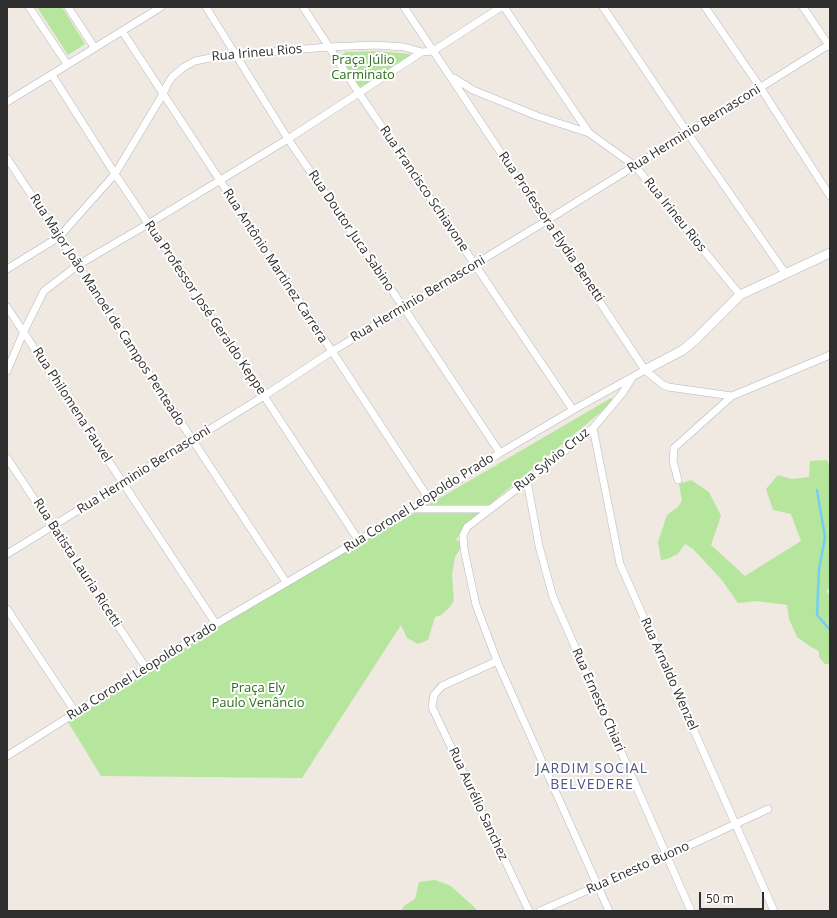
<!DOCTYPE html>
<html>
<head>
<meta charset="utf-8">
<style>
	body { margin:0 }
	#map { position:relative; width:837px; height:918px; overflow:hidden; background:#efe9e1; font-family:"Open Sans",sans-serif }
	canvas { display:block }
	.frame { position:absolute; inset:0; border:8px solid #2e2e2e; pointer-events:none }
	.scale { position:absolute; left:699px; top:892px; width:65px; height:18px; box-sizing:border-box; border:2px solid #2e2e2e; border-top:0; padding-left:5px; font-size:12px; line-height:14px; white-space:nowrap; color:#2e2e2e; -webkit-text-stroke:3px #fff; paint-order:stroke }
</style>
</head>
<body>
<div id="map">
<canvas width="837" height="918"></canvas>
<div class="frame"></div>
<div class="scale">50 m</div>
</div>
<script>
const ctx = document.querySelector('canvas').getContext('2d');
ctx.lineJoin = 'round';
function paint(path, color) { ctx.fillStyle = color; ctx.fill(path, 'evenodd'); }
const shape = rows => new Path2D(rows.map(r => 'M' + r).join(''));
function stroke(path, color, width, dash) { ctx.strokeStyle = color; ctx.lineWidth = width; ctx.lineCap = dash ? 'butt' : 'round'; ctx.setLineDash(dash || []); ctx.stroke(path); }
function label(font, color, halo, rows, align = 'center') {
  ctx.font = font + ' "Open Sans",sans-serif'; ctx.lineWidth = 4; ctx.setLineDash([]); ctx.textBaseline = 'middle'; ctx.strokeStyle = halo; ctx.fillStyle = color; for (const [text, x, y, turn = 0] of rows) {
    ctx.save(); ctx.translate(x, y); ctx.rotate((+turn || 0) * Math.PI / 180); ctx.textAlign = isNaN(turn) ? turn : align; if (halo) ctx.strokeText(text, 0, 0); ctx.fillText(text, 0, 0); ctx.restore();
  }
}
paint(shape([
	[37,7,62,7,85,44,68,55],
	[379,51,410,54,409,58,361,89,356,88,339,59,345,52],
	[611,398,613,401,607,407,467,523,456,540,460,542,460,549,455,557,452,575,454,601,448,609,441,615,435,617,428,640,418,644,407,638,401,625,302,778,101,776,68,722,217,625,359,543,387,529],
	[827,460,830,467,830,586,827,591,830,597,830,664,825,664,819,657,819,651,811,647,797,637,789,619,787,605,756,601,738,603,721,579,693,549,685,544,678,554,667,559,661,560,658,542,667,515,678,507,682,501,679,484,691,480,709,492,721,516,711,545,745,576,801,541,791,514,773,510,766,489,778,475,792,479,809,477,810,461],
	[435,880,451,886,475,908,477,911,401,911,405,905,415,899,419,882]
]), '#b6e59e');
stroke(shape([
	[817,490,825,537,819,570,817,615,830,630]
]), '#75cff0', 2.5);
const street = shape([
	[29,7,67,64],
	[68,7,94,47],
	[206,7,288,139,404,308,500,453],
	[303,7,359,93,573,410],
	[404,7,645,370,662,384,668,387,732,396],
	[504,7,589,133],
	[603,7,687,132,785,273],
	[705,7,760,87,830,196],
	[803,7,830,47],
	[122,31,429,499],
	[52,75,115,174,264,396,359,541],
	[454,78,473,90,537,116,589,133,635,166,740,295],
	[7,102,161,7],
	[7,158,286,582],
	[7,269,59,237,115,174,163,94,167,85,172,77,184,67,195,61,220,56,328,47,376,45,404,47,422,52],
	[7,307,216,624],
	[7,371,24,331,44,291,78,265,148,224,288,139,422,52,433,51,501,7],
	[593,428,620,564,774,911],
	[7,458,146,668],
	[678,480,673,461,674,448,732,396,830,355],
	[527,481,539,546,553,597,691,911],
	[414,509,489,509],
	[7,554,264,396,331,352,546,221,830,44],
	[7,609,76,713],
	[497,661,442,686,434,695,432,707,529,911],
	[7,756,216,624,429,499,500,453,573,410,645,370],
	[540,911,666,856,768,809],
	[609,911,497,661,476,605,464,549,463,535,467,527,527,481,593,428,621,395,632,378]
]);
const secondary = shape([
	[645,370,683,350,696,339,740,295,830,253]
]);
stroke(street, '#b4b7c1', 8);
stroke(secondary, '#b4b7c1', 10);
stroke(street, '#fff', 7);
stroke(secondary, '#fff', 9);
label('13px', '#2e2e2e', '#fff', [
	["Rua Irineu Rios",257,53,-5],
	["Rua Herminio Bernasconi",694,129,-32],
	["Rua Francisco Schiavone",424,189,56],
	["Rua Irineu Rios",675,215,51],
	["Rua Professora Elydia Benetti",551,227,56],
	["Rua Doutor Juca Sabino",351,231,56],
	["Rua Antônio Martinez Carrera",275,266,57],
	["Rua Herminio Bernasconi",418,299,-31],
	["Rua Professor José Geraldo Keppe",205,308,56],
	["Rua Major João Manoel de Campos Penteado",107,310,57],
	["Rua Philomena Fauvel",72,405,57],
	["Rua Sylvio Cruz",552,460,-39],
	["Rua Herminio Bernasconi",144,470,-32],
	["Rua Coronel Leopoldo Prado",419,503,-32],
	["Rua Batista Lauria Ricetti",77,563,57],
	["Rua Coronel Leopoldo Prado",142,671,-32],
	["Rua Arnaldo Wenzel",669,674,66],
	["Rua Ernesto Chiari",598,700,66],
	["Rua Aurélio Sanchez",478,804,65],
	["Rua Enesto Buono",638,868,-24]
]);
label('13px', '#2c6e1b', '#fff', [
	["Praça Júlio",363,60],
	["Carminato",363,75],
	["Praça Ely",258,688],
	["Paulo Venâncio",258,703]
]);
ctx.letterSpacing = '1px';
label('14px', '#4d5680', '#fff', [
	["JARDIM SOCIAL",592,769],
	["BELVEDERE",592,785]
]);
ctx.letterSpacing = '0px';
</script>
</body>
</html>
